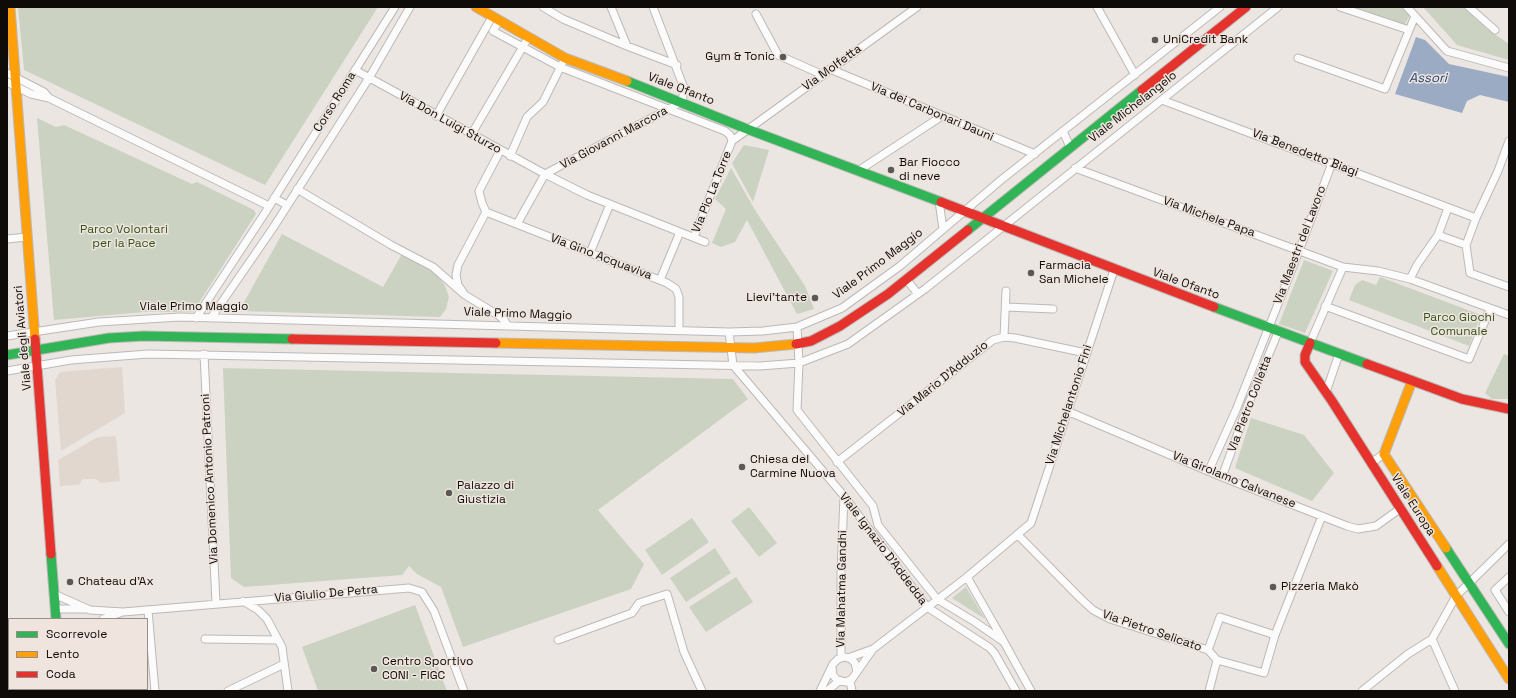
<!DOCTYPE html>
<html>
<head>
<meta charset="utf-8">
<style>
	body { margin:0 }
	#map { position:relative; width:1516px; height:698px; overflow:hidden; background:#ebe6e2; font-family:"Space Grotesk",sans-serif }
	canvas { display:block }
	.frame { position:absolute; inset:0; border:8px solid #0f0b09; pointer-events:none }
	.legend { position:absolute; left:8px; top:618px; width:140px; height:72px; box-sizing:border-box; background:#efe5de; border:1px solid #958e89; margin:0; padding:5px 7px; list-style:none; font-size:12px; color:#0f0b09 }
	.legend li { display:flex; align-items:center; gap:8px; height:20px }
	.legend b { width:20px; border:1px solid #958e89 }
</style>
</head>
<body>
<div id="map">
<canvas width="1516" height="698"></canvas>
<div class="frame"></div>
<ul class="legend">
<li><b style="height:5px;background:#30b455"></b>Scorrevole</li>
<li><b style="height:5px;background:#ff9f0a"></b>Lento</li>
<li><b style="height:5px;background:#e5322d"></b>Coda</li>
</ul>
</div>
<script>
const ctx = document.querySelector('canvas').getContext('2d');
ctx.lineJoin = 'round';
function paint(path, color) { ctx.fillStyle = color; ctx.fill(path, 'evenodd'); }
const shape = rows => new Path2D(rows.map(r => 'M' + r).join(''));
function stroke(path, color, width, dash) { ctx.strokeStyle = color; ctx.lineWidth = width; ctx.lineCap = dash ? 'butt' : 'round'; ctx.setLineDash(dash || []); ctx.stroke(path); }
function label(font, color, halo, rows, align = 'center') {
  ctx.font = font + ' "Space Grotesk",sans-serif'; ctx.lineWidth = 3; ctx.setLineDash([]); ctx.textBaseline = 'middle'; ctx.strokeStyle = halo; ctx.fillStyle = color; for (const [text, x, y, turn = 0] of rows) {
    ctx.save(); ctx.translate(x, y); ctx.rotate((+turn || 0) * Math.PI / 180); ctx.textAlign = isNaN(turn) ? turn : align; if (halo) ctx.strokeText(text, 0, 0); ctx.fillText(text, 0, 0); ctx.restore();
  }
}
paint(shape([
	[122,367,125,413,61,451,55,380,60,372],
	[116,436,120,481,101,483,96,479,83,479,79,485,60,486,58,460,98,437]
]), '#e1d7cf');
paint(shape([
	[18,7,378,7,265,185,24,70],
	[1351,7,1403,7,1410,15,1404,26],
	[1423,7,1463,7,1487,29,1509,44,1509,60,1457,45],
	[37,118,56,127,64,125,192,184,197,182,254,210,256,214,193,312,144,312,54,320],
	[744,145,769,150,753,202,732,163],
	[731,168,755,210,805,286,814,309,797,314,747,220,735,242,721,247,712,243,726,209,715,199],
	[282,234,383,287,402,254,436,273,445,286,449,297,446,309,440,317,239,311],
	[1304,260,1333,271,1305,333,1279,324],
	[1380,277,1481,315,1469,346,1349,300,1355,285,1362,280,1376,285],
	[1504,354,1509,356,1509,399,1492,399,1485,393],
	[223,368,733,379,748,399,598,510,644,564,631,589,463,647,441,587,417,574,409,566,402,575,244,587,231,578],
	[1251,418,1304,435,1334,473,1312,501,1235,468],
	[749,507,777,543,759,557,731,521],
	[692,518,709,542,662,575,645,550],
	[715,548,731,573,686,602,670,578],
	[736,577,753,602,706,632,689,607],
	[966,587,985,619,952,598],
	[415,605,447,691,318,691,302,647]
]), '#cbd2c2');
paint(shape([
	[1416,37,1425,40,1449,64,1509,77,1509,102,1480,95,1467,101,1462,113,1395,94]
]), '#9babc4');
const street = shape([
	[543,7,563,19,627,46,677,65],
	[611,7,627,46],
	[1097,7,1135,75],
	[1340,7,1409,30],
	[1407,7,1447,51,1509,68],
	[1469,7,1495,30],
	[756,14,778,55,823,75],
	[499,21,493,31,560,67,725,131,730,135,732,141],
	[1298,58,1385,89,1415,16],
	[830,69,1035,154],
	[355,70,545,174,587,195,705,242],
	[7,73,44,92,49,98,269,206],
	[7,82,31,94,49,98],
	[1162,100,1476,218,1466,245,1438,235,1448,208],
	[436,116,492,17],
	[1063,131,1070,147],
	[471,135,528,38],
	[500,151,479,191,482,203,486,212,667,283,676,289,679,297,679,331],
	[510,156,527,117,543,102,562,64],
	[1075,168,1343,267,1378,271,1410,279,1509,315],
	[858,171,942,116],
	[297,189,391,245,433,267,465,295],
	[274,198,287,205],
	[939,201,943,229],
	[486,212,458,265,456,275,458,285,465,295,498,315,504,320,508,326],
	[1476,218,1498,171,1509,141],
	[517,224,545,174,682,102,684,88,653,7],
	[694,237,732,141,917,7],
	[7,239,27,237],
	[1466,245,1470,273,1509,287],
	[590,253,610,204],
	[906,279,918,294],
	[1410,279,1417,265,1438,235],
	[660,280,680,232],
	[1325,306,1469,359,1490,309],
	[1006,307,1053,309],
	[196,318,265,213,395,7],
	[211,318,273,228,369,78,410,7],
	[797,327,799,363,797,410,873,506,878,525,937,599,975,622,1004,642,1031,691],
	[729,332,733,365,844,496,927,607,990,648,995,654,1016,691],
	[7,336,99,322,180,317,729,332,763,331,797,327,842,308,900,266,1001,180,1220,7],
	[1004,337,1006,291],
	[1310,343,1343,267],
	[204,354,216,603],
	[7,371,71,360,148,354,760,366,799,363,848,344,925,289,1278,7],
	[1326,392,1339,354],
	[1067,411,1222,477,1347,526,1358,529,1376,526,1401,508],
	[837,462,993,340,1004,337,1015,338,1086,353],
	[1371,463,1384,454],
	[1209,470,1236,410,1299,251,1332,163],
	[1222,477,1248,405,1279,330],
	[1018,535,1080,598,1093,610,1110,619,1208,650,1217,660,1264,673,1275,635,1220,617,1208,650],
	[967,577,1003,640],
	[1509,577,1495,590,1509,612],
	[54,594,90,610,123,612,409,588,422,592,434,611,464,691],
	[243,601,258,610,267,619,282,647,288,691],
	[55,609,85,609],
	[148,610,155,691],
	[103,619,120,613],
	[1275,635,1322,516],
	[205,639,278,640],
	[558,640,632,613,639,603,667,594,684,652,702,691],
	[7,645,9,644],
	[841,657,841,572,844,496],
	[848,658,873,649],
	[832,668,833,675,837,680,846,682,852,679,873,649,967,577,1031,523,1114,270],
	[850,681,852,691],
	[228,691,284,664],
	[820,691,833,664,838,659,845,657,851,659,855,663,857,672],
	[827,691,839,681],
	[1209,691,1217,660],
	[1362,691,1408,654,1432,639],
	[1455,691,1432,639,1456,596,1509,544]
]);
const fast = shape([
	[627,81,747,129,941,202],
	[968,230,1142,90],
	[1214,307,1367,364],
	[7,355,109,338,144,336,292,339],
	[1446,548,1509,644],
	[51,554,56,619],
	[61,689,61,691]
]);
const slow = shape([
	[10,7,35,339],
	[476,7,565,58,627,81],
	[496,343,754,348,796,344],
	[1412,381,1384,454,1446,548],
	[1437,566,1509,679]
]);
const jam = shape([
	[1142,90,1246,7],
	[941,202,1214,307],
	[35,339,51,554],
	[292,339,496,343],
	[1310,343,1305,355,1305,362,1332,401,1437,566],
	[796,344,811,341,840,326,888,294,968,230],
	[1367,364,1462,399,1509,409]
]);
stroke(street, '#bdb9b6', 9);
stroke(fast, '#bdb9b6', 11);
stroke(slow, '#bdb9b6', 11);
stroke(jam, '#bdb9b6', 11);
stroke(street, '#fcfbfb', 7);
stroke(fast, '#30b455', 9);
stroke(slow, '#ff9f0a', 9);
stroke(jam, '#e5322d', 9);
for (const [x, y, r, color] of [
	[1155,40,4,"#5c5855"],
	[783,57,4,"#5c5855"],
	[891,170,4,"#5c5855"],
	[1031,273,4,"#5c5855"],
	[815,298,4,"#5c5855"],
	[742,467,4,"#5c5855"],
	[449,493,4,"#5c5855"],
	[70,582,4,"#5c5855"],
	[1273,587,4,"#5c5855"],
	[374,669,4,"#5c5855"]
]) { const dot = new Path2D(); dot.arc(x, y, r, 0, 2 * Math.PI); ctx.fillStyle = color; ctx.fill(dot); stroke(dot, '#efe5de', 1.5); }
label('12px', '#0f0b09', '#efe5de', [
	["UniCredit Bank",1163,40],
	["Gym & Tonic",775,57,"right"],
	["Bar Fiocco",899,163],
	["di neve",899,177],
	["Farmacia",1039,266],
	["San Michele",1039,280],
	["Lievi'tante",807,298,"right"],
	["Chiesa del",750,460],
	["Carmine Nuova",750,474],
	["Palazzo di",457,486],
	["Giustizia",457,500],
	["Chateau d'Ax",78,582],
	["Pizzeria Makò",1281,587],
	["Centro Sportivo",382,662],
	["CONI - FIGC",382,676]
], 'left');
label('12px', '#0f0b09', '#efe5de', [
	["Via Molfetta",832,68,-36],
	["Viale Ofanto",681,89,21],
	["Corso Roma",335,102,-58],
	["Viale Michelangelo",1133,107,-38],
	["Via dei Carbonari Dauni",932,112,23],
	["Via Don Luigi Sturzo",450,123,29],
	["Via Giovanni Marcora",614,138,-28],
	["Via Benedetto Biagi",1305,153,21],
	["Via Pio La Torre",712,192,-68],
	["Via Michele Papa",1209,217,20],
	["Via Maestri del Lavoro",1300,245,-69],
	["Via Gino Acquaviva",601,257,21],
	["Viale Primo Maggio",878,264,-37],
	["Viale Ofanto",1186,284,20],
	["Viale Primo Maggio",194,307],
	["Viale Primo Maggio",518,314,2],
	["Viale degli Aviatori",23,338,-95],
	["Via Mario D'Adduzio",943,379,-39],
	["Via Pietro Colletta",1250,404,-69],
	["Via Michelantonio Fini",1069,405,-72],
	["Via Domenico Antonio Patroni",210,479,-93],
	["Via Girolamo Calvanese",1234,480,22],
	["Viale Europa",1413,505,57],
	["Viale Ignazio D'Addedda",883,549,53],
	["Via Mahatma Gandhi",842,589,-89],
	["Via Giulio De Petra",326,594,-5],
	["Via Pietro Selicato",1152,631,19]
]);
label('12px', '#33531a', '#efe5de', [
	["Parco Volontari",124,230],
	["per la Pace",124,244],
	["Parco Giochi",1459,318],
	["Comunale",1459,332]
]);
label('italic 13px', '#214273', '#efe5de', [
	["Assori",1428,78]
]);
</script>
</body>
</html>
